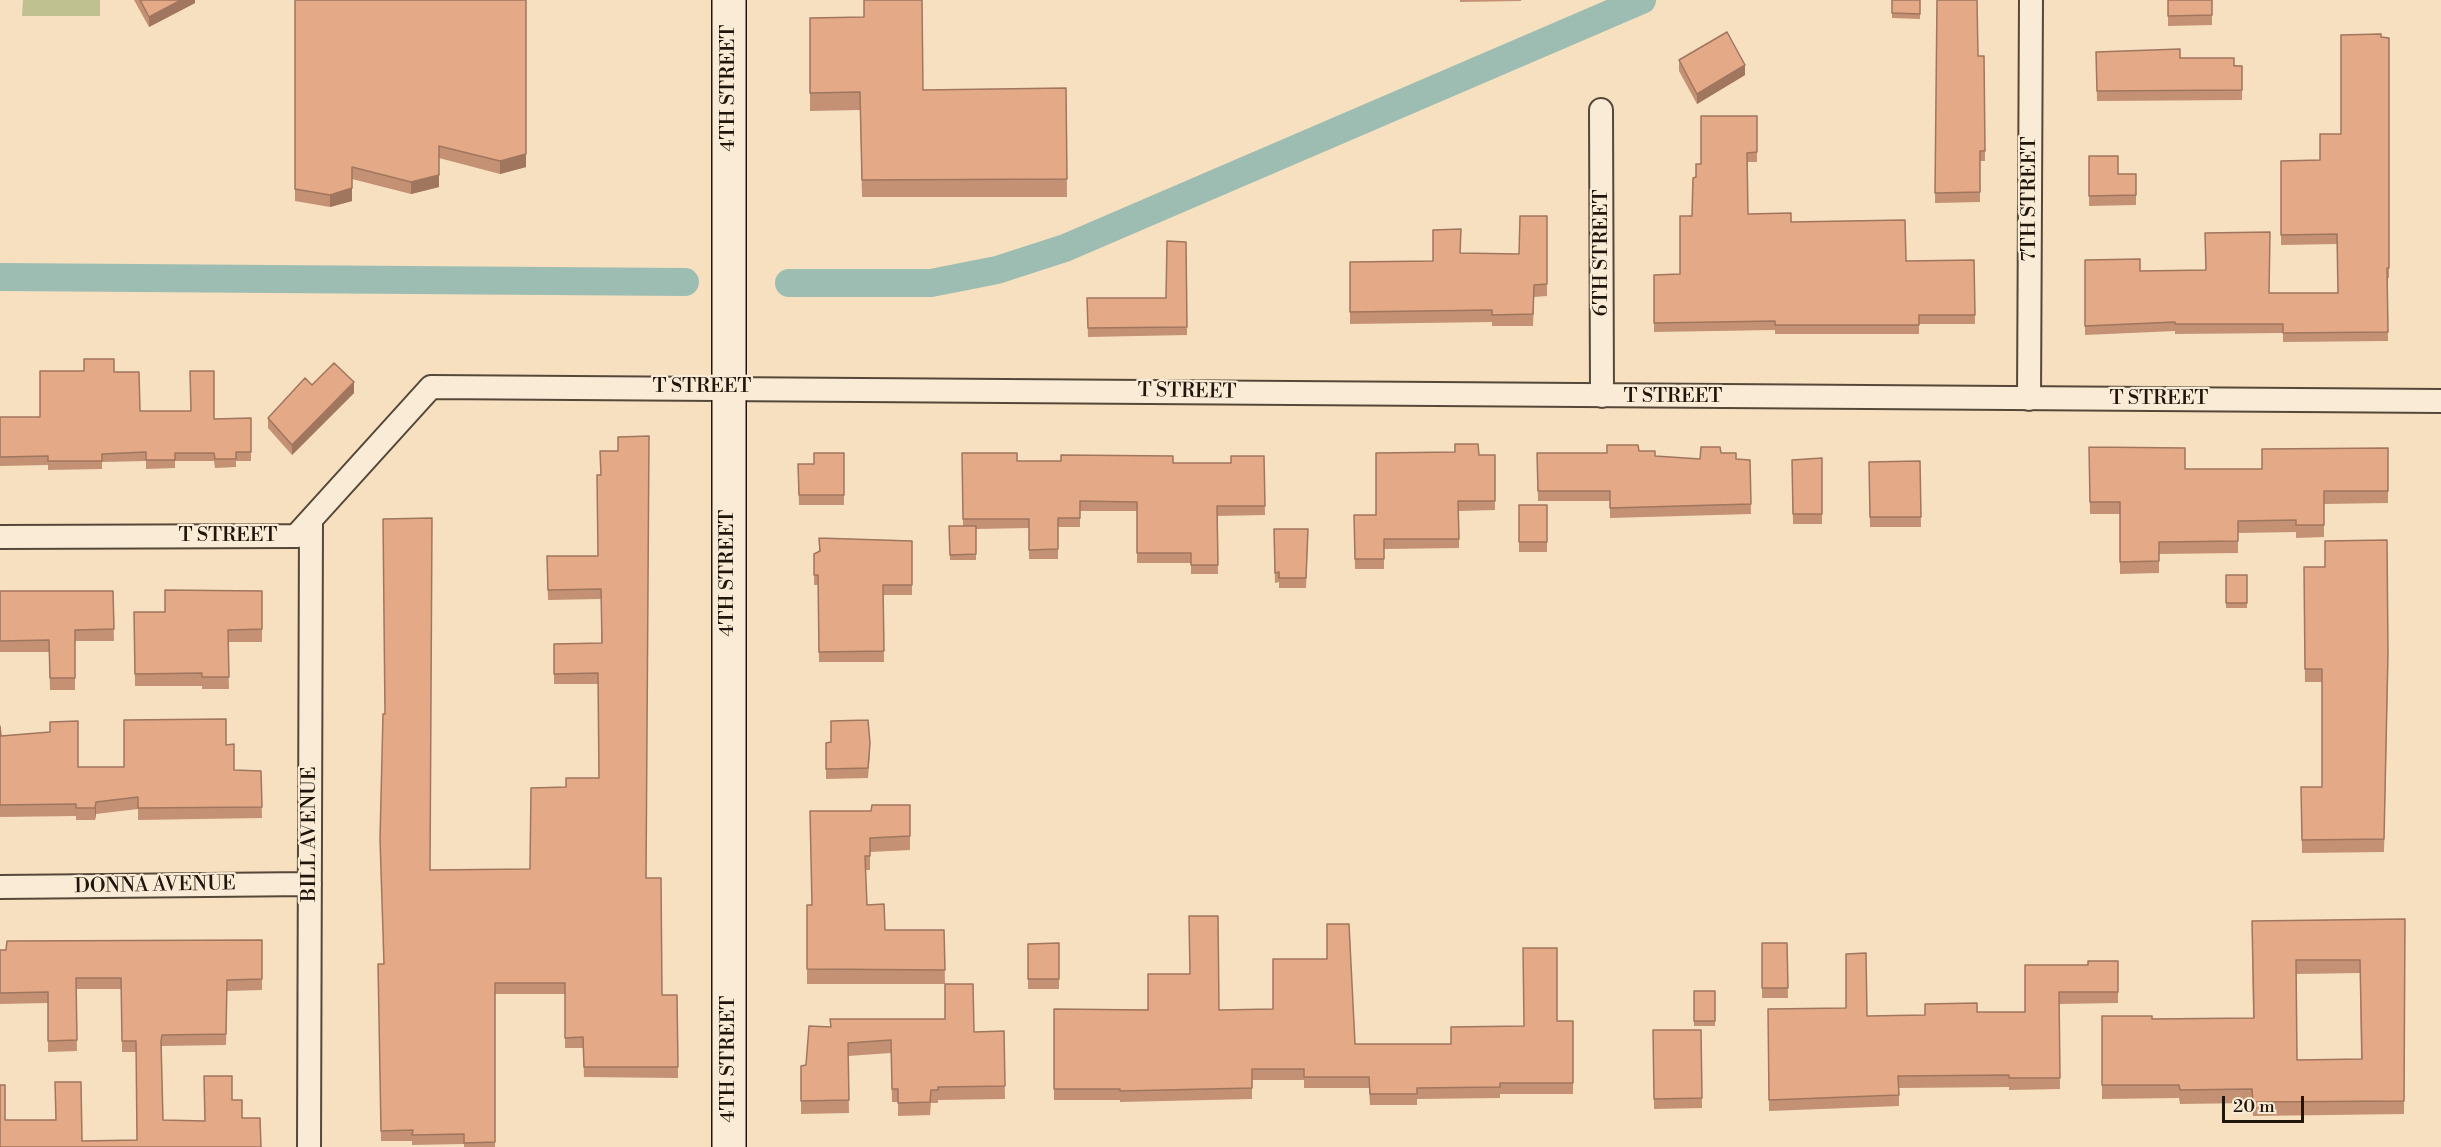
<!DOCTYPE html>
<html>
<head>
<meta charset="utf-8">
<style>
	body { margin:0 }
	#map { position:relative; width:2441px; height:1147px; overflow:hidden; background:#f6e0c0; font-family:"Libre Bodoni",serif }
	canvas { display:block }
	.scale { position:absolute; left:2222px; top:1096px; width:82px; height:27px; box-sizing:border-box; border:3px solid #20160b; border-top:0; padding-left:8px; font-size:18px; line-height:21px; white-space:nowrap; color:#20160b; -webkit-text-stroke:4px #f9ebd6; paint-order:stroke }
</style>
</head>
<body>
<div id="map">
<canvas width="2441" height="1147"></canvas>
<div class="scale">20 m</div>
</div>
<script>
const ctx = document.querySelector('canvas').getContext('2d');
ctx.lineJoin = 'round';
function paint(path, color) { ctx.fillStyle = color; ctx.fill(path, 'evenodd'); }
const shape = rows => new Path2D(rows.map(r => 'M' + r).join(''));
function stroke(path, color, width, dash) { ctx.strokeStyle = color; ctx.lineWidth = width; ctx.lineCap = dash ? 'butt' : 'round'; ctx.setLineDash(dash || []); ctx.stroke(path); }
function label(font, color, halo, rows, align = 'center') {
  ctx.font = font + ' "Libre Bodoni",serif'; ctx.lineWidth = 4.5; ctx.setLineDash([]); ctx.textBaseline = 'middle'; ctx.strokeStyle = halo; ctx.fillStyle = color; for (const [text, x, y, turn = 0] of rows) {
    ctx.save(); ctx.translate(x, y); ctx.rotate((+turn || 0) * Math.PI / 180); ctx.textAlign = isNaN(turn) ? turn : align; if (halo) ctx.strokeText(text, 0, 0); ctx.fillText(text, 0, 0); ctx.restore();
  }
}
paint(shape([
	[23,0,100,0,100,16,22,16]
]), '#c0c190');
stroke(shape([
	[0,277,685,282],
	[789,283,931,283,997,270,1065,248,1642,0]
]), '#9dbdb2', 28);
const street = shape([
	[1601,110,1602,396],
	[2029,399,2031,0],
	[0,537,296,536,431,387,2441,401],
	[0,887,310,884],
	[309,1147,311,521]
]);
const secondary = shape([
	[729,1147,729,0]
]);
stroke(street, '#564838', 26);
stroke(secondary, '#20160b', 36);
stroke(street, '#f9ebd6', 22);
stroke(secondary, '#f9ebd6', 33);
paint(shape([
	[134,0,195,0,195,3,149,27],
	[295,0,526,167,500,174,439,158,439,187,411,194,352,179,352,201,330,207,295,201],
	[1460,0,1521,0,1521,1,1460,2],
	[1892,0,1920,0,1920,19,1892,18],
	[1937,0,1978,56,1984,56,1985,161,1980,161,1980,202,1935,203],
	[2168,0,2212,0,2212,25,2168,26],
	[810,18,923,90,1066,88,1067,197,862,197,860,110,810,111],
	[2381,37,2389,38,2389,278,2387,278,2388,341,2283,342,2283,333,2175,334,2175,331,2085,335,2085,260,2140,271,2270,293,2338,293,2337,244,2281,245,2281,161,2320,160,2341,134],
	[2096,52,2180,58,2242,66,2242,100,2097,101],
	[1679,60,1745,75,1697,104,1679,71],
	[1757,116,1757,162,1747,162,1748,214,1791,222,1906,261,1974,260,1975,324,1919,324,1919,334,1775,334,1775,330,1654,332,1654,275,1680,274,1692,216,1696,177],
	[2089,156,2118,174,2136,174,2136,205,2089,206],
	[1547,216,1547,296,1534,297,1533,326,1492,326,1492,322,1350,324,1350,262,1433,261,1460,253,1519,254],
	[1186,242,1187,335,1088,337,1087,298,1166,298],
	[84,371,114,372,140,411,214,419,251,418,251,461,236,461,236,467,215,468,214,461,175,461,175,468,146,469,146,461,102,462,102,469,48,470,48,465,0,466,0,417,40,417],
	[312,385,354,393,292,455,268,428,268,418],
	[618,437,646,878,662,995,677,995,678,1078,584,1077,583,1048,565,1048,565,994,495,994,495,1147,464,1147,464,1144,412,1145,412,1141,381,1141,378,964,384,964,430,870,530,869,566,787,599,778,598,684,554,684,554,644,601,643,601,599,548,600,547,556,598,556,600,475,618,451],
	[2089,447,2185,469,2262,469,2388,448,2388,503,2324,504,2324,537,2296,538,2296,532,2238,533,2238,553,2159,554,2159,573,2120,574,2120,514,2090,514],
	[1639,451,1655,456,1700,459,1721,453,1736,459,1750,460,1751,514,1610,518,1610,501,1538,501,1537,453,1607,453],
	[844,453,844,505,799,505,798,464,814,464],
	[962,453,1017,461,1173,463,1231,463,1264,456,1265,515,1217,516,1218,574,1191,574,1191,563,1137,563,1137,511,1080,511,1080,527,1058,527,1058,559,1029,559,1029,528,976,529,976,560,950,560,949,526,963,526],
	[1479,455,1495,455,1495,510,1459,511,1459,548,1384,549,1384,569,1355,569,1354,515,1376,515],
	[1822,458,1822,524,1793,524,1792,460],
	[1920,461,1921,527,1870,527,1869,462],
	[1519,505,1547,505,1547,552,1519,552],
	[1274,529,1308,539,1306,588,1279,588,1279,582,1275,583],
	[819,538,912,541,912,595,883,595,884,662,819,662,818,585,814,585,814,554,819,552],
	[2304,567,2388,666,2384,852,2302,853,2301,787,2322,787,2322,682,2305,682],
	[2226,575,2247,575,2247,608,2226,608],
	[0,591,113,591,114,641,75,641,75,690,50,690,49,652,0,652],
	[262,591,262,642,228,642,229,689,202,689,202,686,135,686,134,612,165,612],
	[0,726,1,736,78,767,124,767,226,745,234,770,261,771,262,818,138,820,138,809,96,814,95,820,76,820,76,816,0,817],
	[826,743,870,753,868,778,826,779],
	[910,805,910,850,870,852,870,870,865,870,867,905,885,930,944,930,945,984,807,984,807,905,812,905,871,811],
	[2405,919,2404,1114,2253,1116,2252,1103,2180,1104,2179,1098,2102,1099,2102,1016,2152,1019,2253,1018,2252,921],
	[2360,973,2361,1059,2297,1060,2296,974],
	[262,940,262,990,227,991,226,1045,162,1046,161,1050,163,1120,205,1121,232,1100,242,1118,261,1147,0,1147,5,1120,82,1141,137,1140,136,1052,122,1052,121,989,76,989,77,1051,48,1052,48,1003,0,1004,0,950],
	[1059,943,1059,989,1028,989,1028,944],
	[1762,943,1787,943,1788,998,1762,998],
	[2118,961,2118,1003,2059,1004,2060,1089,2009,1090,2009,1087,1899,1088,1899,1106,1769,1111,1768,1009,1867,1016,1925,1015,1977,1012,2025,1012,2088,965],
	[1694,991,1715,991,1715,1026,1694,1026],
	[1054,1009,1219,1010,1355,1044,1451,1044,1524,1026,1557,1021,1573,1021,1573,1094,1500,1094,1500,1098,1417,1099,1417,1105,1370,1105,1369,1088,1304,1088,1304,1080,1252,1080,1252,1099,1120,1102,1120,1100,1054,1100],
	[809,1026,974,1032,1004,1031,1005,1099,938,1100,938,1103,931,1103,930,1115,898,1116,898,1102,892,1102,891,1053,848,1056,849,1113,801,1114,801,1066,806,1065],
	[1653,1030,1701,1030,1702,1108,1654,1109]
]), '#c49174');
paint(shape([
	[181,0,195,0,195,3,149,27,149,17],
	[1745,65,1745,75,1697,104,1697,94],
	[526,154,526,167,500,174,500,161],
	[439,175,439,187,411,194,411,182],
	[352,188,352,201,330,207,330,195],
	[354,382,354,393,292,455,292,445],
	[96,802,96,814,95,820,95,808]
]), '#a0765e');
const building = shape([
	[140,0,181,0,149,17,140,0],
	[295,0,526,0,526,154,500,161,439,146,439,175,411,182,352,167,352,188,330,195,295,189,295,0],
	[864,0,922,0,923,90,1066,88,1067,179,862,180,860,92,810,93,810,18,864,17,864,0],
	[1892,0,1920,0,1920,14,1892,13,1892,0],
	[1937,0,1977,0,1978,56,1984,56,1985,151,1980,151,1980,192,1935,193,1937,0],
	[2168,0,2212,0,2212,15,2168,16,2168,0],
	[1727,32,1745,65,1697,94,1679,60,1727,32],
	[2381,34,2381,37,2389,38,2389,268,2387,268,2388,332,2283,333,2283,324,2175,324,2175,322,2085,326,2085,260,2140,259,2140,271,2206,270,2205,233,2270,232,2269,293,2338,293,2337,234,2281,235,2281,161,2320,160,2320,134,2341,134,2341,35,2381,34],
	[2180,49,2180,58,2234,58,2234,66,2242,66,2242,90,2097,91,2096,52,2180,49],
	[1701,116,1757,116,1757,152,1747,153,1748,214,1791,213,1791,222,1905,220,1906,261,1974,260,1975,315,1919,315,1919,325,1775,325,1775,321,1654,323,1654,275,1680,274,1680,216,1692,216,1693,178,1696,177,1696,164,1701,164,1701,116],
	[2089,156,2118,156,2118,174,2136,174,2136,195,2089,196,2089,156],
	[1520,216,1547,216,1547,284,1534,285,1533,314,1492,315,1492,310,1350,312,1350,262,1433,261,1433,230,1461,229,1460,253,1519,254,1520,216],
	[1167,241,1186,242,1187,327,1088,328,1087,298,1166,298,1167,241],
	[84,359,114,359,114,372,139,372,140,411,191,411,190,371,214,371,214,419,251,418,251,452,236,452,236,459,215,459,214,453,175,453,175,460,146,460,146,452,102,454,102,461,48,461,48,456,0,457,0,417,40,417,40,371,84,371,84,359],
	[334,363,354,382,292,445,268,418,305,378,312,385,334,363],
	[649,436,646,878,661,878,662,995,677,995,678,1067,584,1067,583,1037,565,1038,565,983,495,983,495,1142,464,1143,464,1134,412,1135,413,1130,381,1131,378,964,384,964,380,839,383,714,385,714,383,519,432,518,430,870,530,869,531,788,566,787,566,778,599,778,598,673,554,674,554,644,602,643,601,589,548,590,547,556,598,556,597,475,601,475,600,451,618,451,618,437,649,436],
	[1455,444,1478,444,1479,455,1495,455,1495,501,1458,501,1459,539,1384,539,1384,559,1355,559,1354,515,1376,515,1376,453,1455,452,1455,444],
	[1607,445,1638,445,1639,451,1655,451,1655,456,1700,459,1701,447,1720,447,1721,453,1736,453,1736,459,1750,460,1751,504,1610,508,1610,491,1538,491,1537,453,1607,453,1607,445],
	[2089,447,2185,448,2185,469,2262,469,2262,449,2388,448,2388,491,2324,491,2324,525,2296,525,2296,520,2238,521,2238,541,2159,542,2159,561,2120,562,2120,502,2090,502,2089,447],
	[814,453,844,453,844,495,799,495,798,464,814,464,814,453],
	[962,453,1017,453,1017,461,1061,461,1061,455,1173,456,1173,463,1231,463,1231,456,1264,456,1265,506,1217,506,1218,565,1191,565,1191,553,1137,553,1137,502,1080,501,1080,518,1058,518,1058,549,1029,550,1029,519,963,519,962,453],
	[1822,458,1822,514,1793,514,1792,460,1822,458],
	[1920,461,1921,517,1870,517,1869,462,1920,461],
	[1519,505,1547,505,1547,542,1519,542,1519,505],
	[949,526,976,526,976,554,950,555,949,526],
	[1274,529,1308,529,1306,578,1279,578,1279,572,1275,573,1274,529],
	[819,538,912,541,912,585,883,585,884,651,819,652,818,575,814,575,814,554,820,551,819,538],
	[2387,540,2388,653,2384,839,2302,840,2301,787,2322,787,2322,669,2305,669,2304,567,2325,567,2325,541,2387,540],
	[2226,575,2247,575,2247,603,2226,603,2226,575],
	[165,590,262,591,262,629,228,630,229,677,202,677,202,673,135,674,134,612,165,612,165,590],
	[0,591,113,591,114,629,75,630,75,678,50,678,49,640,0,641,0,591],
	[226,719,226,745,234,744,234,770,261,771,262,807,138,808,138,797,96,802,95,808,76,808,76,804,0,805,0,726,1,736,50,732,50,722,78,721,78,767,124,767,124,720,226,719],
	[868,720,870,743,868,768,826,769,826,743,831,742,831,721,868,720],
	[872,805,910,805,910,836,870,838,870,856,865,856,867,905,884,904,885,930,944,930,945,970,807,969,807,905,812,905,810,811,871,811,872,805],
	[1189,916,1218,916,1219,1010,1273,1009,1273,959,1327,959,1327,924,1349,924,1355,1044,1451,1044,1451,1027,1524,1026,1523,948,1557,948,1557,1021,1573,1021,1573,1083,1500,1083,1500,1087,1417,1088,1417,1094,1370,1094,1369,1077,1304,1077,1304,1069,1252,1069,1252,1088,1120,1091,1120,1089,1054,1089,1054,1009,1148,1010,1148,974,1190,974,1189,916],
	[2405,919,2404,1101,2253,1102,2252,1089,2180,1090,2179,1085,2102,1085,2102,1016,2152,1016,2152,1019,2254,1018,2252,921,2405,919],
	[2296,960,2360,960,2362,1059,2297,1060,2296,960],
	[262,940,262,979,227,980,226,1034,162,1035,161,1041,163,1120,205,1121,204,1076,232,1076,232,1100,242,1100,242,1118,260,1118,261,1147,0,1147,0,1085,5,1085,5,1120,56,1120,55,1082,81,1082,82,1141,137,1140,136,1041,122,1041,121,978,76,978,77,1040,48,1041,48,992,0,993,0,950,6,950,7,941,262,940],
	[1059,943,1059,979,1028,979,1028,944,1059,943],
	[1762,943,1787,943,1788,988,1762,988,1762,943],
	[1866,953,1867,1016,1925,1015,1925,1004,1977,1003,1977,1012,2025,1012,2025,965,2088,965,2088,961,2118,961,2118,992,2059,992,2060,1078,2009,1078,2009,1075,1898,1076,1899,1095,1769,1100,1768,1009,1846,1008,1846,954,1866,953],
	[945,984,973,984,974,1032,1004,1031,1005,1086,938,1087,938,1090,931,1090,930,1102,898,1103,898,1089,892,1089,891,1040,848,1043,849,1100,801,1101,801,1066,806,1065,809,1026,831,1027,830,1019,945,1019,945,984],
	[1694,991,1715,991,1715,1021,1694,1021,1694,991],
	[1653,1030,1701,1030,1702,1098,1654,1099,1653,1030]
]);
paint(building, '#e4a987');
stroke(building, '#a0765e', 1.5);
label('20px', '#20160b', '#f9ebd6', [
	["4TH STREET",729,88,-90],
	["7TH STREET",2030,199,-90],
	["6TH STREET",1602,253,-90],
	["T STREET",702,387],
	["T STREET",1187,392,1],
	["T STREET",1673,397],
	["T STREET",2159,399],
	["T STREET",228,536],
	["4TH STREET",728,573,-90],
	["BILL AVENUE",310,834,-90],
	["DONNA AVENUE",155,886,-1],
	["4TH STREET",729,1059,-90]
]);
</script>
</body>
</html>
